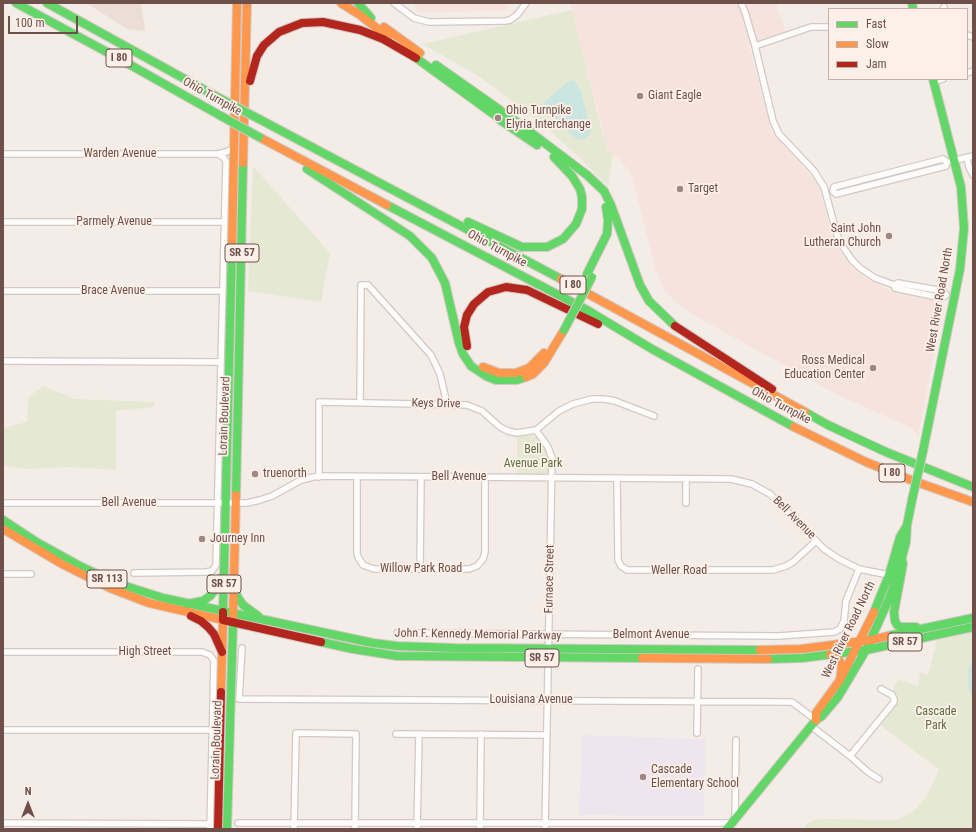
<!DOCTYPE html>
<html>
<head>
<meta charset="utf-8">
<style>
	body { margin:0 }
	#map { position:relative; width:976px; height:832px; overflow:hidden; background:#f4ede7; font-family:"Roboto Condensed",sans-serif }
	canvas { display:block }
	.frame { position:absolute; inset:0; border:4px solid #6e504b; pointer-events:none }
	.legend { position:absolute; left:828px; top:8px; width:140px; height:72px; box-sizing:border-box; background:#fdf0e8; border:1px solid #c4b0a9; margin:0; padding:5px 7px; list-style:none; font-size:12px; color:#6e504b }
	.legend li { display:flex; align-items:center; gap:8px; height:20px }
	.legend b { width:20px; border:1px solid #c4b0a9 }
	.north { position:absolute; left:8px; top:784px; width:40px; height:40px; -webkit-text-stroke:3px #fdf0e8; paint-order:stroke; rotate:0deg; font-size:11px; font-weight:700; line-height:16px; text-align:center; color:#6e504b }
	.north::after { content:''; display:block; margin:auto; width:14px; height:18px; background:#6e504b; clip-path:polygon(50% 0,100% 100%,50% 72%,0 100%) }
	.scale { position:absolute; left:8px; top:16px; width:70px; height:18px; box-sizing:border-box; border:2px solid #6e504b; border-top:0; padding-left:5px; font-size:12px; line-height:14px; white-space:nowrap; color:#6e504b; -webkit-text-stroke:3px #fdf0e8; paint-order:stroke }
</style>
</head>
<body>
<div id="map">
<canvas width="976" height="832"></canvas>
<div class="frame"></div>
<ul class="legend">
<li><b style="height:5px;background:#63d668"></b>Fast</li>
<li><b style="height:5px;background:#ff974d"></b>Slow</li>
<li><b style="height:5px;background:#b3261e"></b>Jam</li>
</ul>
<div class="north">N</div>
<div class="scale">100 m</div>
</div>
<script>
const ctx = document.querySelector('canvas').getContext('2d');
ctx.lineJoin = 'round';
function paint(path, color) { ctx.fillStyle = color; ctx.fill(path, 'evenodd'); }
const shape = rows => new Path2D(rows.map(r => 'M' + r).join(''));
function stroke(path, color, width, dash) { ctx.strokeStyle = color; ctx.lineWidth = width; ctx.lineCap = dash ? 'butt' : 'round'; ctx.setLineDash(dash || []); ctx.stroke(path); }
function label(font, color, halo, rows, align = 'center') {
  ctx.font = font + ' "Roboto Condensed",sans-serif'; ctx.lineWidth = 3.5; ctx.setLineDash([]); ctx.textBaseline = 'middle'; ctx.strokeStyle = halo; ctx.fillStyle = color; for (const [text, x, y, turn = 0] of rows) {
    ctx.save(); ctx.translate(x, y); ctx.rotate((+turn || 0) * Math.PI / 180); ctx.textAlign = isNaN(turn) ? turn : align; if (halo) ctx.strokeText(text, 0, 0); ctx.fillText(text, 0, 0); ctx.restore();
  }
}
paint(shape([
	[86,3,141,3,145,31,127,29]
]), '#edded5');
paint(shape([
	[413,3,508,3,508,8,504,11,418,12],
	[570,3,776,3,786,33,749,45,771,130,787,149,815,180,820,189,832,237,840,253,855,270,865,277,891,291,934,299,940,303,942,306,942,310,918,438,916,433,909,427,838,395,697,317,675,302,664,290,656,270,632,178,629,171,617,157,608,151]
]), '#f7e3de');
paint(shape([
	[582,735,705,739,704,816,579,815]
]), '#eee5ef');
paint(shape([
	[572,10,601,128,608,151,613,155,608,187,582,160,547,128,505,96,477,75,422,44],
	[253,166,330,253,321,302,248,291],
	[43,386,75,399,154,402,154,407,116,411,116,470,71,467,26,469,3,465,3,428,27,422,28,397],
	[531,435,539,438,545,447,548,453,549,470,547,473,543,474,517,474,517,436],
	[973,631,973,829,803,829,807,824,814,820,824,819,897,820,914,811,919,805,926,797,939,770,879,724,894,706,892,692,898,679,918,686,920,672,928,675,937,640]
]), '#e5e9d3');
paint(shape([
	[574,80,580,89,591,129,590,134,584,139,579,140,574,137,543,106,545,101,569,81],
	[973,658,973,700,969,689,968,671]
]), '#cbe5e1');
const street = shape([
	[394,3,414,18,429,22,505,21,510,20,517,15,526,3],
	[741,3,745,12,755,46,773,121,779,134,814,171,824,187,837,235,843,247,852,260,860,268,875,278,894,285,895,288,942,298,946,295,943,291,898,283,894,285],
	[943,9,944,7],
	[967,35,973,37],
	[755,46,811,27,829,27],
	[967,73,973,71],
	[934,82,943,79],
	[3,154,218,154,226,152,235,148],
	[967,158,969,167,973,175],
	[943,159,947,162,946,166,836,194,833,191,834,187,943,159],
	[952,161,973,156],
	[3,222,224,222],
	[3,291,223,291],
	[3,361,221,362],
	[360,403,361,285,368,285,431,355,440,374,447,404],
	[536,430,548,447,552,458,545,829],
	[319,477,319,402,467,405,482,411,500,427,508,431,517,433,536,430,559,411,573,404,592,399,604,399,615,401,654,416],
	[357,477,357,553,358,557,363,565,374,569,469,569,477,566,483,559,485,552,485,477],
	[617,478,618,560,621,566,627,570,773,570,786,566,793,562,816,541],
	[686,479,686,503],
	[3,503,247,503,260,500,272,496,301,480,313,477,325,476,731,479,752,484,770,494,824,549,839,559,859,569,889,575],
	[420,569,421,477],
	[134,573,206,572,212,571,216,565,226,162,224,158,218,154],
	[3,574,31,574],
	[397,633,779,636,834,632,840,629,844,621,846,601,859,569],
	[242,648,239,699,792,702,816,720],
	[3,652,202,652,210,655,214,661,210,829],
	[811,726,850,756,868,772,879,779],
	[3,730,212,730],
	[697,733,698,669],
	[396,734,547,735],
	[850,756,894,702,894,699,892,695,881,689],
	[735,819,736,740],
	[3,823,210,824],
	[238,823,732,823],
	[294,829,296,733,356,734,355,829],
	[417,829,419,734],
	[480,829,481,734]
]);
const fast = shape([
	[16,3,118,58,221,116],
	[47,3,221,99],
	[358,3,371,18],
	[912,3,913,9],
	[412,55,496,116],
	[436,65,500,110],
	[505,113,587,175,604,191,611,205,640,285,649,301,675,326],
	[259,119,561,279],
	[500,120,537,145],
	[307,169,410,236,432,258,445,283,459,343,463,354,471,366,486,376,496,380,517,380,526,377],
	[387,205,587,310,652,349,794,427],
	[468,222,522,247,547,247,563,239,576,224,582,209,582,197,580,189,572,176,554,157],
	[587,274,607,234,608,220,606,207],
	[805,412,828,425,886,452,973,487],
	[923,451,960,269,964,228,961,187,933,79],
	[236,495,243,163],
	[3,520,38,543,78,565,116,583,163,598,223,611],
	[902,560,903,564,894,612,895,621,897,625,901,627,916,627],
	[234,588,238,598,243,605,258,616],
	[187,604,203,601,210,596,215,590,222,577],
	[223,611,373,643,397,646,455,648,760,650],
	[223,612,232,245],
	[874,612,889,575,900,537,906,527],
	[888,636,973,618],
	[321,642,353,649,397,656,642,658],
	[768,659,802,658,866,650,973,627],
	[227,829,233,622],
	[727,829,816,720,822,716,838,697,866,650,889,599,897,576,906,542,907,525,912,500]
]);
const slow = shape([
	[341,3,360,15,388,37],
	[384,27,420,53],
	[259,137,387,205],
	[243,163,247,3],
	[232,245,237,3],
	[561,279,805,412],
	[483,367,499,373,516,373,529,368,544,353],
	[526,377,533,374,544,363,564,330],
	[794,427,866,462,911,480,973,502],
	[3,529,62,564,110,588,149,603,223,620],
	[233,618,236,495],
	[760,650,801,649,871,640,888,636],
	[830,655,839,660,842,666,840,680],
	[642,658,768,659],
	[221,692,223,620],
	[816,720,816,713,840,680,874,612]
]);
const jam = shape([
	[250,81,257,56,264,45,279,32,302,23,323,22,360,30,383,39,416,58],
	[675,326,772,389],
	[467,346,464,327,467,315,474,304,488,292,506,287,527,290,598,324],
	[223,612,223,620,321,642],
	[191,616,201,621,208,627,214,634,222,652],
	[218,829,221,692]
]);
stroke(street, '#d2c8c5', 8);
stroke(fast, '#d3c8c4', 10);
stroke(slow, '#d3c8c4', 10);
stroke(jam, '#d3c8c4', 10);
stroke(street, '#fdfcfb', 5.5);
stroke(fast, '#63d668', 8);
stroke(slow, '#ff974d', 8);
stroke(jam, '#b3261e', 8);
const fastBridge = shape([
	[221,99,259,119],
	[221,116,259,137],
	[564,330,592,277],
	[912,500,923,451]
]);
stroke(fastBridge, '#d3c8c4', 10, []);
stroke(fastBridge, '#63d668', 8);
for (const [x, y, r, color] of [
	[640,96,4,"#9d8782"],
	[498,118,4,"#9d8782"],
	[680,189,4,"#9d8782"],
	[889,236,4,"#9d8782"],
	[873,368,4,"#9d8782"],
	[255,474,4,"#9d8782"],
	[202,539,4,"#9d8782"],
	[643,777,4,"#9d8782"]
]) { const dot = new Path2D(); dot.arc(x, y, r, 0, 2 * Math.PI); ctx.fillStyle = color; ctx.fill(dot); stroke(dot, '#fdf0e8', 1.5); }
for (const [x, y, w] of [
	[119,58,26],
	[242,253,34],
	[573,285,26],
	[892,473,26],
	[107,579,40],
	[224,584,34],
	[905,642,34],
	[542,658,34]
]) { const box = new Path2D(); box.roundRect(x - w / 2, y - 9, w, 18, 3); ctx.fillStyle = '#fdf0e8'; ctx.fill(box); stroke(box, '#6e504b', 1); }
label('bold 11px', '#6e504b', null, [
	["I 80",119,58],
	["SR 57",242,253],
	["I 80",573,285],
	["I 80",892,473],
	["SR 113",107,579],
	["SR 57",224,584],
	["SR 57",905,642],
	["SR 57",542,658]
]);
label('12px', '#6e504b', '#fdf0e8', [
	["Giant Eagle",648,96],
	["Ohio Turnpike",506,111],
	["Elyria Interchange",506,125],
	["Target",688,189],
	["Saint John",881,229,"right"],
	["Lutheran Church",881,243,"right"],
	["Ross Medical",865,361,"right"],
	["Education Center",865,375,"right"],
	["truenorth",263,474],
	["Journey Inn",210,539],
	["Cascade",651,770],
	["Elementary School",651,784]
], 'left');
label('12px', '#6e504b', '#fdf0e8', [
	["Ohio Turnpike",212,97,29],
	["Warden Avenue",120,154],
	["Parmely Avenue",114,222],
	["Ohio Turnpike",497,249,28],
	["Brace Avenue",113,291],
	["West River Road North",940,300,-80],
	["Keys Drive",436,404,1],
	["Ohio Turnpike",781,406,28],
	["Lorain Boulevard",225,416,-88],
	["Bell Avenue",459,477],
	["Bell Avenue",129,503],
	["Bell Avenue",794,518,45],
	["Willow Park Road",421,569],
	["Weller Road",679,571],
	["Furnace Street",550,579,-89],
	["West River Road North",849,630,-64],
	["John F. Kennedy Memorial Parkway",478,635,1],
	["Belmont Avenue",651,635],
	["High Street",145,652],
	["Louisiana Avenue",531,700],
	["Lorain Boulevard",217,740,-88]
]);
label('12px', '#5d7344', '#fdf0e8', [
	["Bell",533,450],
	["Avenue Park",533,464],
	["Cascade",936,712],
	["Park",936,726]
]);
</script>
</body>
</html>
